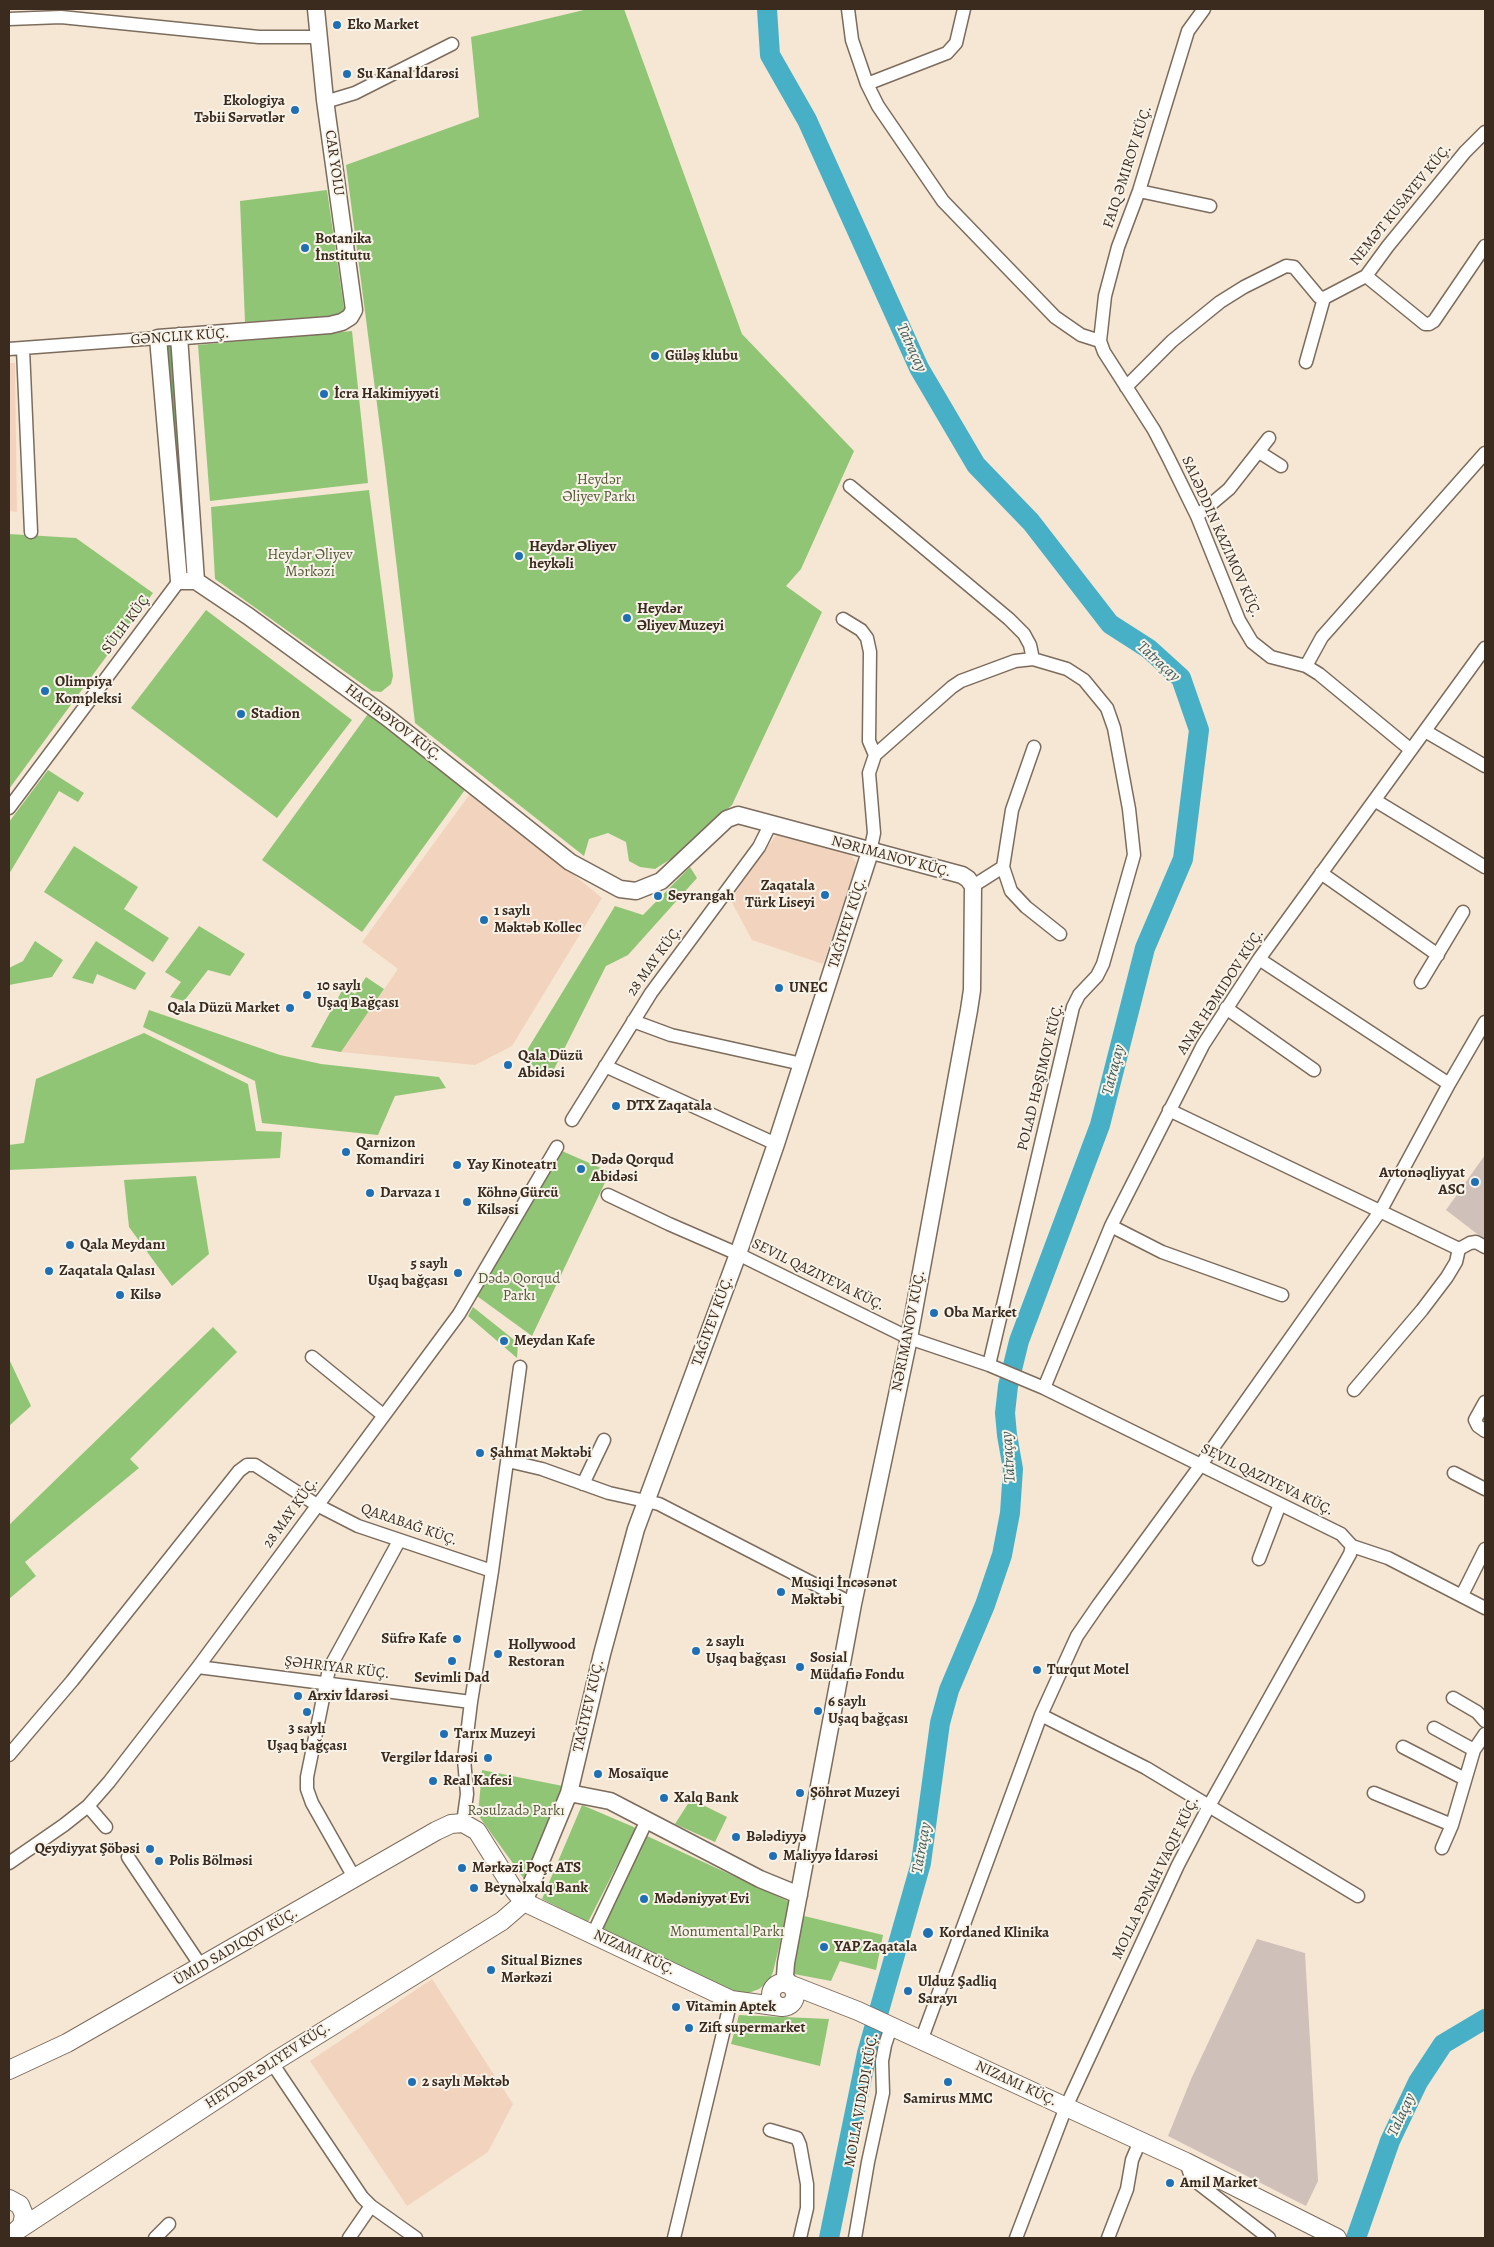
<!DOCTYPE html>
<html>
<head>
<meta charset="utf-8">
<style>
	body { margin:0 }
	#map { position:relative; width:1494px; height:2247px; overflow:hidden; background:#f5e7d3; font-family:Alegreya,serif }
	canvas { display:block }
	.frame { position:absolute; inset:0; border:10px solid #3b2a1e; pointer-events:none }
</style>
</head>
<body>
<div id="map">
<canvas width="1494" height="2247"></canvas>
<div class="frame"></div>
</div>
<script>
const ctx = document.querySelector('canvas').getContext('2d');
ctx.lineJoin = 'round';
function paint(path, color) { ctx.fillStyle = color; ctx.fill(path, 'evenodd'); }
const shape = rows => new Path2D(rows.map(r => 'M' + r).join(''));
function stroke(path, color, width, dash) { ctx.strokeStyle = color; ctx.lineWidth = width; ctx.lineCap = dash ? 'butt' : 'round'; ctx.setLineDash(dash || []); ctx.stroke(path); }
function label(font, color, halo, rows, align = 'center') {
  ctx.font = font + ' Alegreya,serif'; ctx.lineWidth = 4; ctx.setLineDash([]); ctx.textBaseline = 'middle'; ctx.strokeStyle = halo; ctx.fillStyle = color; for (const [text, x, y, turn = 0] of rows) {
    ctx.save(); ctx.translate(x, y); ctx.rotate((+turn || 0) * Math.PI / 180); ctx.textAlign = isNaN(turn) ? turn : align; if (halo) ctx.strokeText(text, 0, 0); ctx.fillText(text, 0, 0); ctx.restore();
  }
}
paint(shape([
	[9,363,15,363,17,512,9,511],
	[472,791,602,898,512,1046,475,1065,341,1052,398,969,362,942],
	[776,835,844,852,850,854,856,862,854,876,823,964,752,940,730,899],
	[432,1979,513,2104,488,2152,407,2206,310,2061]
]), '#f2d4be');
paint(shape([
	[1485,1155,1485,1240,1446,1210],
	[1257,1939,1305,1953,1318,2181,1306,2206,1168,2136,1192,2077]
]), '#cfc0ba');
paint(shape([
	[588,9,624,9,742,334,854,451,801,569,786,586,822,612,732,805,677,855,655,869,640,867,629,861,626,842,608,833,589,839,584,856,415,723,385,466,346,165,479,117,471,37],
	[327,190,345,315,245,322,240,201],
	[352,331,368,483,210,501,198,345],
	[369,490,393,676,391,684,381,692,372,691,215,579,211,507],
	[9,534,76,538,153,593,9,789],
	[206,610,352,720,277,818,131,708],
	[368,714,467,787,362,932,262,860],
	[48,770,84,793,78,802,59,791,9,874,9,822],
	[74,846,138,887,124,909,169,938,153,962,44,892],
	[690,867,697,878,628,955,606,966,551,1075,521,1060,615,906,643,915],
	[199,926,245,954,230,976,208,970,184,1001,170,997,181,982,165,972],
	[35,941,63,960,52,977,9,985,9,968,23,961],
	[96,941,146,973,135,990,97,974,93,984,72,978],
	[366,977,384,989,341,1052,311,1047,344,987,355,994],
	[149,1010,280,1055,321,1064,439,1077,446,1088,395,1096,378,1135,262,1123,255,1081,143,1027],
	[144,1033,248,1084,256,1131,282,1132,280,1158,9,1170,9,1145,24,1143,36,1079],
	[562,1151,610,1172,532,1336,477,1296],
	[196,1176,209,1254,172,1286,129,1227,124,1180],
	[473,1307,518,1343,517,1358,468,1316],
	[213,1327,237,1352,130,1459,139,1468,25,1562,36,1576,9,1599,9,1525],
	[9,1359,31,1406,9,1426],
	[482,1770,563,1786,525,1880,478,1815],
	[691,1799,727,1817,715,1842,675,1824],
	[582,1805,636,1828,588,1922,542,1899],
	[647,1836,790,1902,773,1972,769,1981,759,1989,746,1994,735,1994,602,1931],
	[800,1915,883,1935,876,1970,840,1961,831,1981,794,1974],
	[739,2015,829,2019,820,2066,731,2044]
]), '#91c576');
paint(shape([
	[165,346,172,346,189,560,180,560]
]), '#74aa67');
stroke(shape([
	[767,9,770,55,807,120,919,368,976,465,1031,522,1110,624,1149,649,1181,678,1199,730,1183,859,1145,948,1100,1125,1019,1341,1008,1386,1005,1413,1007,1435,1013,1469,1010,1513,1002,1555,985,1605,949,1690,940,1723,921,1863,867,2053,829,2238],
	[1356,2238,1390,2141,1418,2082,1443,2044,1485,2019]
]), '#47b0c6', 20);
const minor = shape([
	[848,9,852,40,867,84,878,106,943,201,1055,317,1081,335,1100,341],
	[1204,9,1188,31,1139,191,1118,247,1105,296,1100,341,1104,352,1154,430,1168,457,1197,516,1239,620,1252,642,1271,657,1306,666,1319,674,1411,750],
	[9,19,61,17,259,37,318,37],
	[867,84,947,53,956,43,964,9],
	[325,102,355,93,452,44],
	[1139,191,1210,206],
	[1366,276,1425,324,1429,324,1434,321,1485,246],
	[9,349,158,338],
	[23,349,31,532],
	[1306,362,1324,298],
	[1126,387,1172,341,1220,302,1244,287,1286,266,1294,267,1319,297,1324,298,1366,276,1388,246,1465,152,1485,132],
	[1259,452,1281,466],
	[850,486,1009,619,1024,634,1030,645,1033,659],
	[1197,516,1229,489,1269,438],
	[843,619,861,630,867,638,870,652,869,741,875,755],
	[1306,666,1322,637,1485,453],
	[1425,731,1485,766],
	[1034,747,1012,810,1003,867,1011,891,1026,907,1060,934],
	[1376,801,1485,867],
	[9,808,179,581],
	[870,852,874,833,869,773,875,755,952,687,961,681,1015,661,1033,659,1067,669,1084,680,1107,708,1114,728,1129,809,1134,855,1103,964,1097,976,1079,995,1073,1007,989,1365],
	[1321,873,1438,955],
	[973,886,1003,867],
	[1259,959,1449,1084],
	[1421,982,1463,912],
	[1226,1008,1314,1070],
	[633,1021,671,1035,802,1064],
	[605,1066,776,1144],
	[1169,1110,1459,1249,1470,1243,1476,1242,1485,1247],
	[572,1120,651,993,759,847,770,825],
	[608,1195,669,1224,738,1254,909,1338,989,1365,1044,1388,1341,1534,1352,1546,1388,1558,1485,1608],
	[1111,1226,1162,1252,1282,1295],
	[312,1357,383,1415],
	[1044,1388,1111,1226,1203,1045,1259,959,1485,648],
	[1354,1390,1422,1310,1447,1277,1456,1262,1459,1249],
	[1485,1402,1475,1420,1478,1426,1485,1431],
	[508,1461,542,1469,609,1493,659,1504,853,1604],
	[1454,1473,1485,1489],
	[583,1484,604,1440],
	[1259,1559,1280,1504],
	[1462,1595,1485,1549],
	[198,1667,471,1702],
	[1453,1698,1477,1712,1485,1721],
	[1041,1715,1146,1768,1358,1896],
	[1434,1728,1474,1750],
	[1403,1747,1465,1779],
	[9,1755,72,1681,239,1471,247,1465,255,1465,317,1505,358,1526,492,1571],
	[1374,1793,1452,1825],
	[88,1806,106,1827],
	[463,1823,467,1794,464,1759,471,1702,492,1571,520,1367],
	[1442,1848,1452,1825,1474,1750,1485,1734],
	[128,1857,201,1966],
	[9,1863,64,1825,88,1806,109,1782,198,1667,459,1314,557,1147],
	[355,1879,312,1803,307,1789,307,1777,329,1669,399,1541],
	[593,1934,647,1820],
	[921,2041,1041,1715,1077,1636,1099,1604,1200,1466,1381,1210,1449,1084,1485,1022],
	[272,2063,362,2197,371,2206,416,2238],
	[770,2130,797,2138,800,2145,807,2184,807,2208,800,2238],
	[1186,2162,1190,2174,1198,2183,1269,2238],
	[155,2238,169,2224],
	[349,2238,371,2206],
	[674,2238,731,2000],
	[855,2238,868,2162,883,2093,882,2061,885,2045,891,2027],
	[1016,2238,1066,2107,1178,1865,1209,1806,1350,1554,1352,1546],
	[1108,2238,1127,2189,1132,2160,1140,2141]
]);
const tertiary = shape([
	[179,336,196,581],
	[196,581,248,616,388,718,570,862,620,889,636,891,661,881,727,819,738,815,962,875,968,879,973,886,972,990,969,1010,909,1338,853,1604,786,1963,785,1976,789,1984],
	[196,581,179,581,158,338,330,325,342,322,350,317,354,310,325,100,316,9],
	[569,1793,602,1654,636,1529,738,1254,776,1144,870,852],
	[524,1902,569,1793,610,1801,760,1879,799,1895]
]);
const secondary = shape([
	'771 1995a12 12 0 1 1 24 0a12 12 0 1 1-24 0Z',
	[789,1984,858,2011,1066,2107,1186,2162,1337,2238],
	[9,2070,67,2043,436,1831,451,1824,463,1823,477,1831,514,1890,524,1902,731,2000,782,2007],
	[9,2199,20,2205,24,2215,22,2225,15,2232],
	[9,2236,272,2063,502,1921,524,1902]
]);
stroke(minor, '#7c6c5d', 15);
stroke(tertiary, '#7c6c5d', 19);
stroke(secondary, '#7c6c5d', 20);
stroke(minor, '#fff', 12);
stroke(tertiary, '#fff', 16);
stroke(secondary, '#fff', 18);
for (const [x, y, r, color] of [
	[337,25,5,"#1f6fb2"],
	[347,74,5,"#1f6fb2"],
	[295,110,5,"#1f6fb2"],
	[305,248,5,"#1f6fb2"],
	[655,356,5,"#1f6fb2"],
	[324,394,5,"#1f6fb2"],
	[519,556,5,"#1f6fb2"],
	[627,618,5,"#1f6fb2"],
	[45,691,5,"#1f6fb2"],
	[241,714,5,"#1f6fb2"],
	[825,895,5,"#1f6fb2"],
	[658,896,5,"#1f6fb2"],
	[484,920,5,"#1f6fb2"],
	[779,988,5,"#1f6fb2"],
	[307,995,5,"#1f6fb2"],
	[290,1008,5,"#1f6fb2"],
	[508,1065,5,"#1f6fb2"],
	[616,1106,5,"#1f6fb2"],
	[346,1152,5,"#1f6fb2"],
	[457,1165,5,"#1f6fb2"],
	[581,1169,5,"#1f6fb2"],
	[1475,1182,5,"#1f6fb2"],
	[370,1193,5,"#1f6fb2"],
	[467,1202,5,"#1f6fb2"],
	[70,1245,5,"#1f6fb2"],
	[49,1271,5,"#1f6fb2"],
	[458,1273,5,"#1f6fb2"],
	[120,1295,5,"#1f6fb2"],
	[934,1313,5,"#1f6fb2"],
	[504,1341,5,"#1f6fb2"],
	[480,1453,5,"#1f6fb2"],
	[781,1592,5,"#1f6fb2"],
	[457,1639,5,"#1f6fb2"],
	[696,1651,5,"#1f6fb2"],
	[498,1654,5,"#1f6fb2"],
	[452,1661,5,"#1f6fb2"],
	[800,1667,5,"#1f6fb2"],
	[1037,1670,5,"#1f6fb2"],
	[298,1696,5,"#1f6fb2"],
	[818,1711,5,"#1f6fb2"],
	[307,1712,5,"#1f6fb2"],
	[444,1734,5,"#1f6fb2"],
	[488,1758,5,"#1f6fb2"],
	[598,1774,5,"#1f6fb2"],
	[433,1781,5,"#1f6fb2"],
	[800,1793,5,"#1f6fb2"],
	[664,1798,5,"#1f6fb2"],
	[736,1837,5,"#1f6fb2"],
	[150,1849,5,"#1f6fb2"],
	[773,1856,5,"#1f6fb2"],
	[159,1861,5,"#1f6fb2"],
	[462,1868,5,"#1f6fb2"],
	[474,1888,5,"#1f6fb2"],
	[644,1899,5,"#1f6fb2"],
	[928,1933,6,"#1f6fb2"],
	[824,1947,5,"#1f6fb2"],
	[491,1970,5,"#1f6fb2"],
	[908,1991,5,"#1f6fb2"],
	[676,2007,5,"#1f6fb2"],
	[689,2028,5,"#1f6fb2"],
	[412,2082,5,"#1f6fb2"],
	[948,2082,5,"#1f6fb2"],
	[1170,2183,5,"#1f6fb2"]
]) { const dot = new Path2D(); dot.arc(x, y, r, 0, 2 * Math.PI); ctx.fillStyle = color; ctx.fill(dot); stroke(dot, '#f7f3e8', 2); }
label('bold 15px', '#3b2a1e', '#f7f3e8', [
	["Eko Market",347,25],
	["Su Kanal İdarəsi",357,74],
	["Ekologiya",285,101,"right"],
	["Təbii Sərvətlər",285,118,"right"],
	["Botanika",315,239],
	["İnstitutu",315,256],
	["Güləş klubu",665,356],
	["İcra Hakimiyyəti",334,394],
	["Heydər Əliyev",529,547],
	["heykəli",529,564],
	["Heydər",637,609],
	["Əliyev Muzeyi",637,626],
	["Olimpiya",55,682],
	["Kompleksi",55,699],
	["Stadion",251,714],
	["Zaqatala",815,886,"right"],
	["Türk Liseyi",815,903,"right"],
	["Seyrangah",668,896],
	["1 saylı",494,911],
	["Məktəb Kollec",494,928],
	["10 saylı",317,986],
	["Uşaq Bağçası",317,1003],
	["UNEC",789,988],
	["Qala Düzü Market",280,1008,"right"],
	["Qala Düzü",518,1056],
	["Abidəsi",518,1073],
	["DTX Zaqatala",626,1106],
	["Qarnizon",356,1143],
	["Komandiri",356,1160],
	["Dədə Qorqud",591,1160],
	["Abidəsi",591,1177],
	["Yay Kinoteatrı",467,1165],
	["Avtonəqliyyat",1465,1173,"right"],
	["ASC",1465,1190,"right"],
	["Darvaza 1",380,1193],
	["Köhnə Gürcü",477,1193],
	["Kilsəsi",477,1210],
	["Qala Meydanı",80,1245],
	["5 saylı",448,1264,"right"],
	["Uşaq bağçası",448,1281,"right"],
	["Zaqatala Qalası",59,1271],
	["Kilsə",130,1295],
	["Oba Market",944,1313],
	["Meydan Kafe",514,1341],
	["Şahmat Məktəbi",490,1453],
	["Musiqi İncəsənət",791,1583],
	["Məktəbi",791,1600],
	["Süfrə Kafe",447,1639,"right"],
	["2 saylı",706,1642],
	["Uşaq bağçası",706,1659],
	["Hollywood",508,1645],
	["Restoran",508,1662],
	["Sosial",810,1658],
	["Müdafiə Fondu",810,1675],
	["Turqut Motel",1047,1670],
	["Sevimli Dad",452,1678,"center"],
	["Arxiv İdarəsi",308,1696],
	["6 saylı",828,1702],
	["Uşaq bağçası",828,1719],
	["3 saylı",307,1729,"center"],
	["Uşaq bağçası",307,1746,"center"],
	["Tarıx Muzeyi",454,1734],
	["Vergilər İdarəsi",478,1758,"right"],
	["Mosaïque",608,1774],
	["Real Kafesi",443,1781],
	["Şöhrət Muzeyi",810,1793],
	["Xalq Bank",674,1798],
	["Bələdiyyə",746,1837],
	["Qeydiyyat Şöbəsi",140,1849,"right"],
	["Maliyyə İdarəsi",783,1856],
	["Polis Bölməsi",169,1861],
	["Mərkəzi Poçt ATS",472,1868],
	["Beynəlxalq Bank",484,1888],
	["Mədəniyyət Evi",654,1899],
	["Kordaned Klinika",939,1933],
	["YAP Zaqatala",834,1947],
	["Situal Biznes",501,1961],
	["Mərkəzi",501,1978],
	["Ulduz Şadliq",918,1982],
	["Sarayı",918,1999],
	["Vitamin Aptek",686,2007],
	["Zift supermarket",699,2028],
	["2 saylı Məktəb",422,2082],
	["Samirus MMC",948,2099,"center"],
	["Amil Market",1180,2183]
], 'left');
label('15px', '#3b2a1e', '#f7f3e8', [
	["CAR YOLU",334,163,82],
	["FAIQ ƏMIROV KÜÇ.",1128,167,-72],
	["NEMƏT KUSAYEV KÜÇ.",1401,205,-51],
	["GƏNCLIK KÜÇ.",180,337,-4],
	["SALƏDDIN KAZIMOV KÜÇ.",1221,537,66],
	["SÜLH KÜÇ",126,625,-53],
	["HACIBƏYOV KÜÇ.",393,723,37],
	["NƏRIMANOV KÜÇ.",891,857,15],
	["TAĞIYEV KÜÇ.",848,923,-72],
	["28 MAY KÜÇ.",655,961,-54],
	["ANAR HƏMIDOV KÜÇ.",1221,992,-57],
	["POLAD HƏŞIMOV KÜÇ.",1041,1077,-76],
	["SEVIL QAZIYEVA KÜÇ.",818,1275,26],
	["TAĞIYEV KÜÇ.",713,1321,-70],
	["NƏRIMANOV KÜÇ.",909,1331,-79],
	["SEVIL QAZIYEVA KÜÇ.",1267,1480,26],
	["28 MAY KÜÇ.",291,1513,-54],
	["QARABAĞ KÜÇ.",409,1525,19],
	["ŞƏHRIYAR KÜÇ.",337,1668,7],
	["TAĞIYEV KÜÇ.",589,1706,-77],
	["MOLLA PƏNAH VAQIF KÜÇ.",1156,1878,-64],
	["ÜMID SADIQOV KÜÇ.",236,1947,-30],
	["NIZAMI KÜÇ.",634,1953,25],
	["HEYDƏR ƏLIYEV KÜÇ.",268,2066,-33],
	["NIZAMI KÜÇ.",1016,2084,25],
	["MOLLA VIDADI KÜÇ.",862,2100,-80]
]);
label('15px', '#555838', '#f7f3e8', [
	["Heydər",599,480],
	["Əliyev Parkı",599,497],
	["Heydər Əliyev",310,555],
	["Mərkəzi",310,572],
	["Dədə Qorqud",519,1279],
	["Parkı",519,1296],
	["Rəsulzadə Parkı",516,1811],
	["Monumental Parkı",727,1932]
]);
label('italic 16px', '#3f5959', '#f7f3e8', [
	["Tatraçay",911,348,65],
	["Tatraçay",1158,662,42],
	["Tatraçay",1114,1070,-76],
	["Tatraçay",1009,1457,-94],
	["Tatraçay",922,1848,-80],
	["Talaçay",1402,2115,-65]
]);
</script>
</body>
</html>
